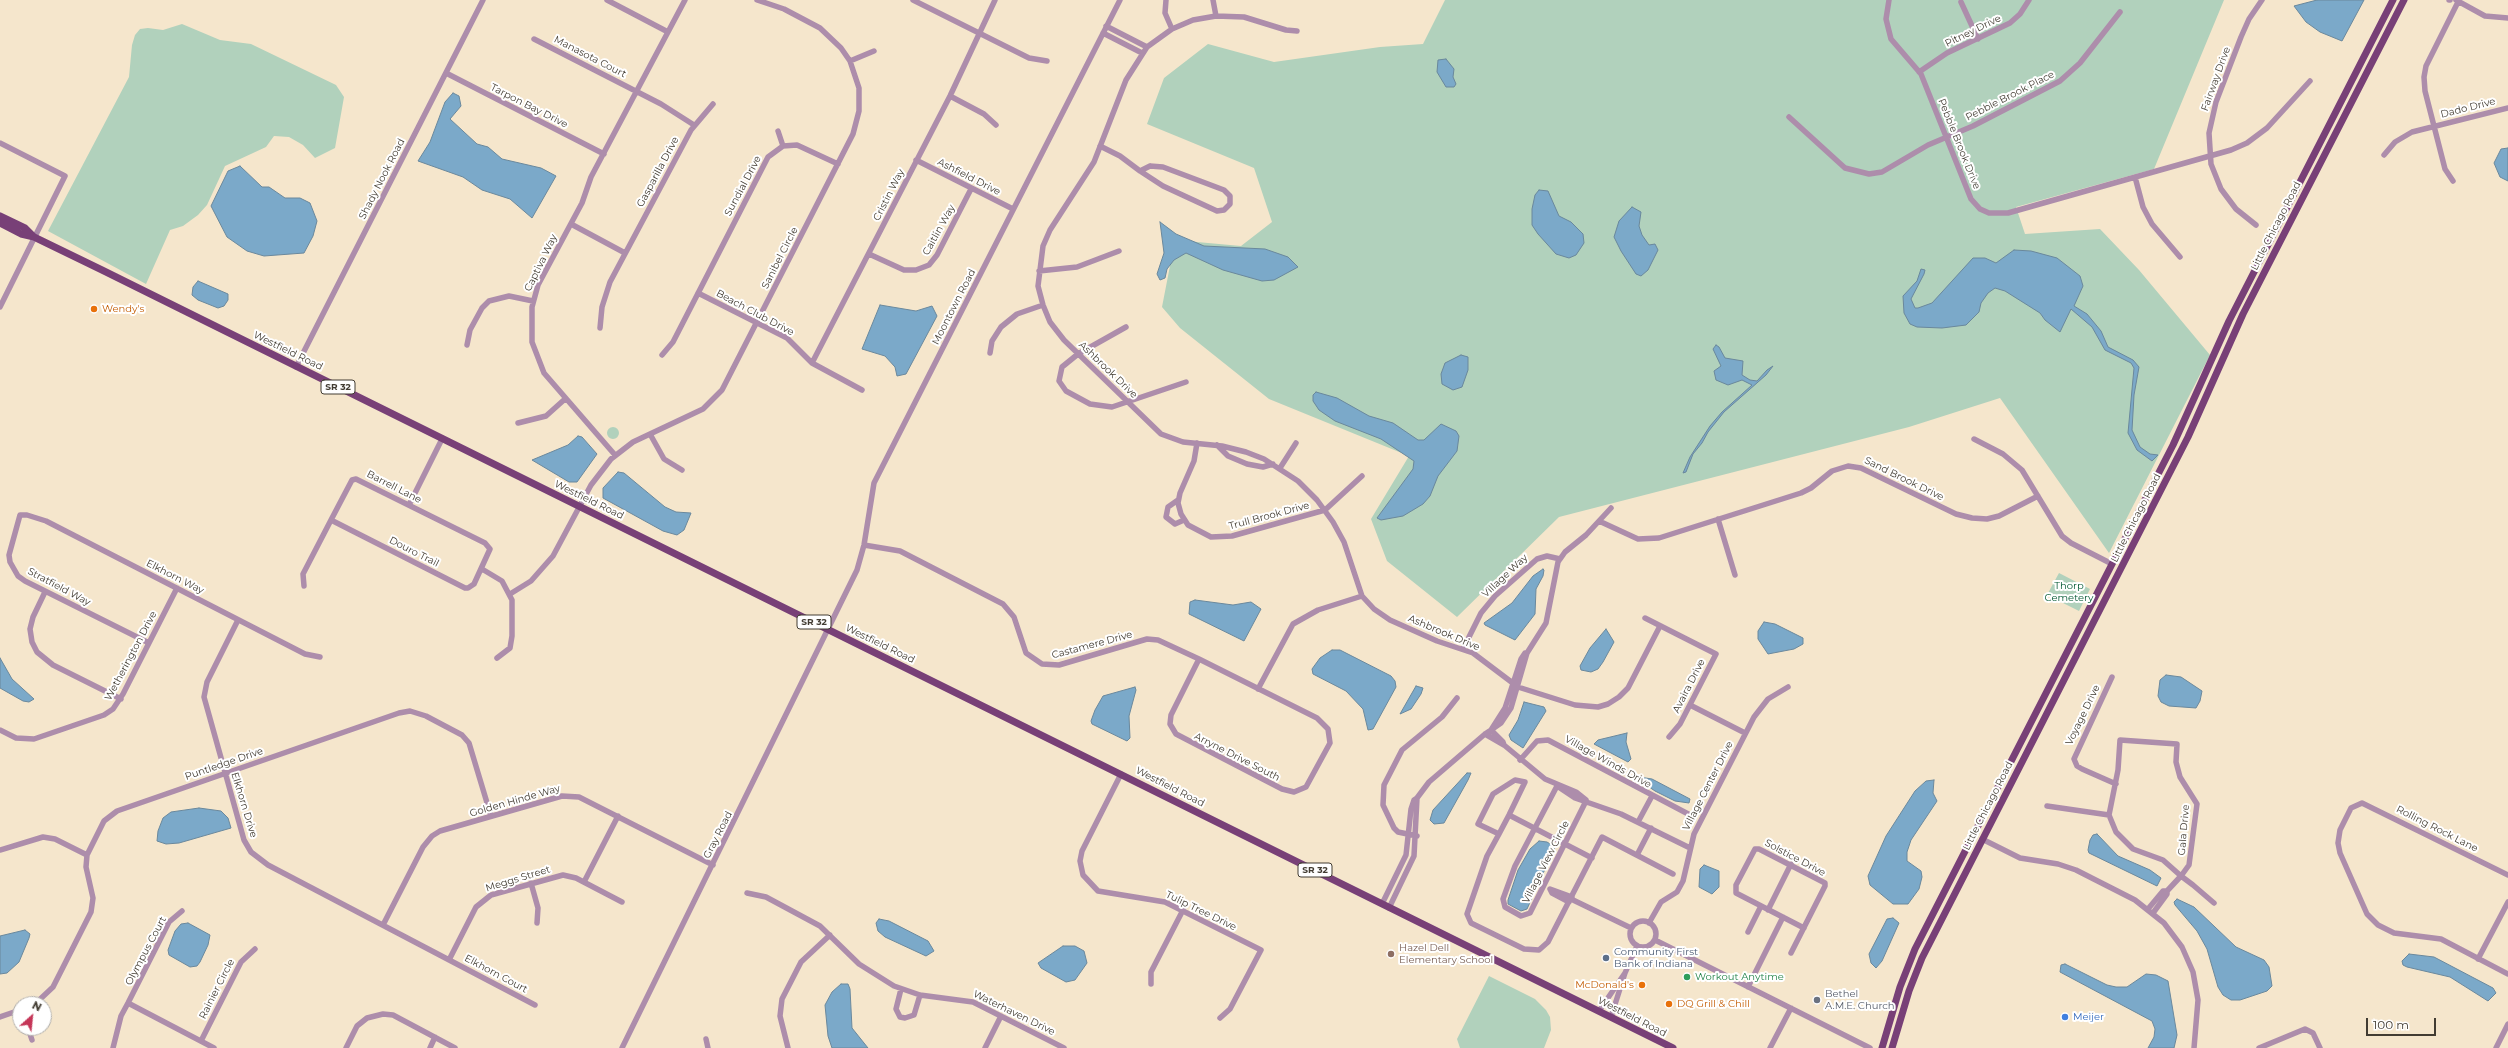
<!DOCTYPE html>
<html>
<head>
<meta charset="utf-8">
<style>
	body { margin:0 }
	#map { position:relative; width:2508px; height:1048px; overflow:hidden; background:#f5e6cc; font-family:Montserrat,sans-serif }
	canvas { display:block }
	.north { position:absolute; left:12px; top:996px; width:40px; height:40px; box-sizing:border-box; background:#fff; border:1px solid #b3b1ad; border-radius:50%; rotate:27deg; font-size:11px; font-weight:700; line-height:16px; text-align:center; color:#423c32 }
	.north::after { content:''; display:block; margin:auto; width:14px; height:18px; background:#c53658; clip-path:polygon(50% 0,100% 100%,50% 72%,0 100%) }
	.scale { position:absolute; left:2366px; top:1018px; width:70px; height:18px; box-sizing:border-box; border:2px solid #423c32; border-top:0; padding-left:5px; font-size:12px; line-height:14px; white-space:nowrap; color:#423c32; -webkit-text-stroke:3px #fff; paint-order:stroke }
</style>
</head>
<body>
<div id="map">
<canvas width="2508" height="1048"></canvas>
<div class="north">N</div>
<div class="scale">100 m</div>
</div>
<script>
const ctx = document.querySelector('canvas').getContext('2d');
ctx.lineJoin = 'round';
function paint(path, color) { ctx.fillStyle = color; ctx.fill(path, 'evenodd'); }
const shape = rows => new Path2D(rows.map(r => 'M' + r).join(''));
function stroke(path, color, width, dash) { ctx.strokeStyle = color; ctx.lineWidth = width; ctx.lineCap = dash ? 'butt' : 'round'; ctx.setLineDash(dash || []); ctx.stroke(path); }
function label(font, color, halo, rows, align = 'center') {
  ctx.font = font + ' Montserrat,sans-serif'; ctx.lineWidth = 4; ctx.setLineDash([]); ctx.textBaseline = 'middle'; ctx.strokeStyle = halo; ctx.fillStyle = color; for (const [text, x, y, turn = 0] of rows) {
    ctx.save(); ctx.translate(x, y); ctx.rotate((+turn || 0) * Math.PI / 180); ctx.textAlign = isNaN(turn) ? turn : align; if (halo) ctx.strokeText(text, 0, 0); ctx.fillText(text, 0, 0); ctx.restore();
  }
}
paint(shape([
	[1445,0,2224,0,2154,169,2016,207,2025,234,2100,229,2139,270,2210,355,2109,553,2000,398,1909,427,1559,517,1457,617,1387,561,1371,519,1409,456,1269,399,1180,328,1162,307,1175,240,1241,246,1272,222,1254,168,1147,124,1164,78,1208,44,1274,62,1380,47,1423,44],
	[182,24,220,40,251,44,336,85,344,97,335,148,315,158,303,145,289,137,274,136,266,147,225,166,207,205,198,215,183,226,170,230,146,284,48,231,129,77,132,45,135,35,140,29,148,28,163,30],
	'607 433a6 6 0 1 1 12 0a6 6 0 1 1-12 0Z',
	[2059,573,2090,589,2079,611,2047,595],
	[1489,976,1535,999,1546,1010,1550,1017,1551,1030,1544,1048,1460,1048,1457,1039]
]), '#b1d1bc');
const water = shape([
	[2317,0,2364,0,2342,41,2320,32,2306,22,2294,6,2317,0],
	[1446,59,1454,69,1453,77,1456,84,1454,87,1446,87,1437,72,1438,60,1446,59],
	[453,93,459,96,461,106,450,119,477,144,488,147,502,159,541,168,556,176,532,218,510,199,482,190,463,177,418,161,430,142,445,102,453,93],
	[2508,148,2508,181,2500,177,2494,163,2501,149,2508,148],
	[240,166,262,187,269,187,285,198,300,198,310,203,317,221,313,236,304,253,264,256,247,251,227,237,211,206,228,171,240,166],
	[1539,190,1548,191,1559,216,1571,222,1583,234,1584,243,1576,255,1569,258,1556,254,1538,234,1532,225,1532,209,1535,195,1539,190],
	[1632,207,1641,212,1639,226,1642,235,1649,245,1655,244,1658,250,1648,270,1641,276,1636,274,1621,251,1614,237,1619,221,1632,207],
	[1160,222,1176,234,1204,246,1265,249,1288,257,1298,267,1274,280,1262,281,1223,270,1186,253,1174,260,1167,269,1165,278,1160,280,1157,274,1164,253,1160,222],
	[2014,250,2031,251,2057,258,2080,276,2083,286,2074,306,2087,314,2101,331,2108,347,2133,360,2139,367,2134,395,2132,430,2140,447,2150,454,2158,455,2152,461,2137,450,2128,433,2134,368,2131,363,2105,350,2092,327,2071,309,2060,332,2045,320,2040,313,2005,291,1995,288,1988,293,1981,303,1979,312,1966,325,1942,328,1917,327,1910,324,1904,313,1903,296,1917,281,1921,269,1925,270,1924,274,1911,299,1915,308,1918,308,1932,303,1973,258,1985,258,1996,263,2014,250],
	[198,281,228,294,228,300,224,306,218,308,198,300,192,295,193,287,198,281],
	[880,305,916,311,932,306,937,316,906,374,897,376,895,367,885,356,862,349,880,305],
	[1716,345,1719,347,1725,358,1743,361,1742,375,1750,380,1757,381,1767,370,1773,366,1766,375,1724,412,1708,432,1702,443,1693,454,1686,472,1683,473,1690,457,1710,426,1722,412,1752,385,1742,380,1728,385,1716,380,1714,371,1721,366,1713,349,1716,345],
	[1461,355,1468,357,1468,370,1462,387,1453,390,1442,384,1441,374,1445,363,1461,355],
	[1316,392,1337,398,1369,416,1393,423,1418,440,1424,440,1441,424,1456,431,1459,436,1457,451,1438,476,1430,496,1423,504,1403,516,1381,520,1377,518,1413,469,1414,461,1381,439,1335,421,1319,410,1313,401,1313,395,1316,392],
	[578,436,582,437,597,454,577,482,569,482,532,460,568,445,578,436],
	[618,472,624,473,665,507,676,512,691,513,684,530,677,535,663,531,603,498,603,488,618,472],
	[1543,569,1544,570,1543,576,1536,589,1535,614,1515,640,1485,625,1484,623,1512,603,1533,576,1543,569],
	[1195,600,1233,605,1251,602,1261,609,1244,641,1189,614,1190,602,1195,600],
	[1764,622,1775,624,1803,638,1803,644,1794,649,1768,654,1758,639,1758,631,1764,622],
	[1606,629,1614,642,1603,662,1598,669,1591,672,1581,670,1580,666,1590,648,1606,629],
	[1332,650,1340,650,1391,676,1395,681,1396,687,1373,729,1368,730,1363,709,1346,691,1313,674,1312,669,1320,658,1332,650],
	[0,658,12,679,34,699,29,702,23,701,0,688,0,658],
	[2166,675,2181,677,2202,691,2200,701,2196,708,2169,706,2161,702,2158,696,2160,680,2166,675],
	[1416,686,1423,688,1421,694,1411,709,1400,714,1416,686],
	[1135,687,1136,690,1129,716,1130,738,1127,741,1092,724,1091,721,1095,710,1103,696,1135,687],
	[1524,702,1544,707,1546,711,1523,748,1511,740,1509,735,1518,720,1524,702],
	[1627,733,1626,742,1631,759,1628,762,1594,744,1598,740,1627,733],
	[1467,773,1471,773,1468,780,1444,823,1434,824,1430,820,1433,810,1467,773],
	[1633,776,1652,779,1690,799,1689,803,1675,801,1655,791,1633,776],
	[1934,780,1933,793,1937,801,1911,840,1907,852,1907,861,1921,871,1922,877,1919,889,1908,904,1893,904,1870,885,1868,876,1886,836,1915,791,1926,781,1934,780],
	[199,808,221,811,228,818,231,828,179,843,166,844,157,841,158,831,163,818,171,812,199,808],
	[2097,834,2118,856,2150,870,2161,878,2157,886,2089,853,2088,850,2090,840,2093,835,2097,834],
	[1539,841,1547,842,1555,847,1527,909,1521,911,1508,904,1508,900,1518,870,1530,849,1539,841],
	[1704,865,1719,871,1719,887,1712,894,1699,887,1700,869,1704,865],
	[2177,899,2194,907,2236,947,2264,960,2269,967,2272,986,2267,991,2240,1000,2231,1000,2223,995,2218,987,2207,949,2197,931,2175,905,2174,902,2177,899],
	[1893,918,1899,923,1882,961,1876,968,1871,963,1869,954,1887,919,1893,918],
	[879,919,889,921,928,941,934,951,926,956,885,937,878,931,876,923,879,919],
	[188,923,210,935,208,945,200,962,197,966,190,967,169,955,168,950,175,931,181,924,188,923],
	[25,930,30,934,29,938,19,962,7,973,0,974,0,936,25,930],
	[1063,946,1075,946,1084,951,1087,963,1075,980,1066,982,1041,968,1038,963,1063,946],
	[2409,954,2434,957,2493,988,2496,993,2488,1001,2450,977,2407,967,2403,965,2402,961,2409,954],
	[2065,964,2107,985,2116,987,2127,987,2146,974,2156,975,2168,981,2177,1035,2174,1048,2148,1048,2154,1037,2155,1029,2152,1021,2060,972,2061,965,2065,964],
	[841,984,848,984,850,989,852,1028,868,1048,832,1048,828,1036,825,1005,832,992,841,984]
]);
paint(water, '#7ba9c9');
stroke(water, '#6a889c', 1);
stroke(shape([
	[607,0,668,32],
	[913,0,1029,58,1047,61],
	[1166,0,1165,13,1172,29],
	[1213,0,1216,16],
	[1889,0,1886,19,1891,39,1921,74,1971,199,1980,209,1989,213,2008,213,2231,150,2247,143,2267,128,2310,81],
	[2449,0,2450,0],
	[2456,0,2485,16,2508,18],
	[1961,2,1978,39],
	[1106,26,1147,47],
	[1297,31,1286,30,1244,17,1216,16,1193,20,1172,29,1147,47,1126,80,1094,162,1050,230,1043,246,1038,286,1043,305,1050,322,1064,340,1161,434,1183,442,1222,446,1246,452,1264,459,1298,481,1317,500,1333,522,1344,542,1362,596,1374,609,1390,620,1437,641,1473,653,1518,687,1575,705,1598,707,1608,704,1619,697,1628,688,1660,626],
	[1103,33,1142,53],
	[534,39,661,104,694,125],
	[850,61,874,51],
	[1919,72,1947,53,2010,23,2020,14,2029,0],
	[446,73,604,154],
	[950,96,984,114,996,125],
	[1789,117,1845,168,1869,174,1882,172,1928,145,1973,126,2060,81,2080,63,2120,12],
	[778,131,783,146],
	[0,143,65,176,0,307],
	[1100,146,1120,156,1140,171],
	[2384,155,2395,142,2412,132,2508,108],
	[916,160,1013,209],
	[1150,166,1163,167,1224,190,1230,196,1230,204,1224,210,1217,211,1163,186,1140,171,1150,166],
	[2135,177,2143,207,2152,224,2180,257],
	[2453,181,2445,169,2425,91,2424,77,2426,66,2459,0],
	[571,224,625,253],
	[2256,225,2236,209,2221,189,2211,164,2209,133,2216,102,2241,37,2249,19,2262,0],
	[869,254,904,270,916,270,929,265,937,255,971,189],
	[1039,271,1077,267,1119,251],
	[698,293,787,338,812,363,862,390],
	[1126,327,1078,354,1062,367,1059,381,1066,391,1090,404,1112,407,1186,382],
	[600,328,602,307,610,282,691,130,713,104],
	[467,345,470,330,482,308,489,301,509,296,533,301],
	[990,353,992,341,1001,327,1017,314,1043,305],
	[662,355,673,342,768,157,783,146,797,145,838,164],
	[812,363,950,96,995,0],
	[296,367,483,0],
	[518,423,546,416,565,399],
	[650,434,664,459,682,470],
	[1974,439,2003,454,2022,470,2062,536,2071,543,2112,564],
	[1197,443,1194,461,1180,493,1178,503,1181,514,1188,525,1211,537,1232,536,1325,510,1362,476],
	[1217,445,1228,456,1247,464,1263,467,1273,464],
	[615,455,544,373,532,342,532,307,538,285,582,203,591,177,685,0],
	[1280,468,1296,443],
	[1178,500,1168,507,1166,517,1175,524,1184,520],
	[409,505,442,439],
	[1718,519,1735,575],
	[1599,521,1638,539,1659,538,1801,493,1811,488,1832,471,1848,466,1861,468,1956,514,1972,518,1987,519,1999,516,2038,496],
	[864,545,900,551,1003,604,1014,617,1026,653,1042,664,1059,665,1147,639,1158,640,1199,659,1317,718,1328,729,1330,743,1306,787,1294,792,1282,789,1176,734,1170,724,1171,715,1199,659],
	[482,569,502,581,512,600,512,636,510,648,497,658],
	[304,586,303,574,331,520,342,499,352,480,356,479,485,543,490,549,474,584,468,588,465,588,331,520],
	[45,592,33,617,30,629,32,642,37,652,53,665,121,699],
	[510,594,531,581,553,556,591,485,611,459,633,442,703,409,722,390,853,134,859,111,859,88,850,61,841,48,820,28,784,9,757,0],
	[1645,618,1716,654,1680,724,1669,737],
	[238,620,207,682,204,697,244,840,251,852,268,865,535,1005],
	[149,643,25,581,18,576,10,562,9,555,20,515,27,515,46,521,305,654,320,657],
	[1463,649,1481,613,1495,596,1537,559,1547,556,1560,559],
	[1527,653,1511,708,1501,723,1491,730,1505,708,1521,659,1525,653,1527,653,1546,623,1558,562,1565,552,1586,535,1611,508],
	[2112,677,2074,759,2077,766,2082,769,2116,784],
	[1258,689,1293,624,1318,610,1362,596],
	[1690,705,1745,733],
	[0,730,16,738,34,739,104,715,113,709,123,694,177,588],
	[1504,745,1545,779,1576,792,1586,800],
	[1520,760,1537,741,1548,740,1692,816],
	[1121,774,1082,851,1080,861,1083,875,1098,891,1165,902,1261,950,1230,1009,1220,1018],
	[1557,786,1515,866,1503,899,1505,907,1521,916,1530,913,1586,801],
	[1557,786,1575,798,1621,814,1690,848],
	[1417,798,1429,782,1485,734,1491,730,1503,742,1504,745,1485,734],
	[2047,806,2109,815],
	[1509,815,1592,858],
	[1638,822,1652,796],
	[1499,834,1478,824,1493,794,1515,780,1525,782,1509,815,1499,834,1487,856,1467,914,1471,923,1524,949,1539,950,1548,942,1602,837,1673,874],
	[1417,836,1398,832,1394,828,1383,805,1384,785,1402,750,1442,717,1457,698],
	[1982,839,2020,858,2058,864,2076,870,2135,900,2164,923,2182,947,2193,972,2198,1000,2194,1048],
	[0,850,43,837,55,839,87,855],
	[1637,855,1651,828],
	[2508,875,2362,803,2351,808,2340,830,2338,843,2340,853,2367,914,2378,925,2394,933,2441,939,2508,974],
	[584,882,618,816],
	[531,883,538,908,537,923],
	[2167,891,2181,876,2189,865,2197,804,2180,777,2176,762,2177,744,2120,740,2118,770,2109,815,2116,832,2133,849,2163,860,2181,876,2193,885,2214,903],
	[747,893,766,897,820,926,859,964,894,986,920,995,973,1002,1064,1048],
	[1571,899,1631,928],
	[1569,902,1552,893,1550,889,1572,897],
	[1382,904,1406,855,1411,809,1414,800,1417,798,1414,856,1389,908],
	[2148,909,2163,891,2167,891,2167,894,2153,913],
	[1768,910,1791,864],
	'1630 934a13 13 0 1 1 26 0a13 13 0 1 1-26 0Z',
	[1649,923,1661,902,1677,892,1683,881,1694,834,1754,717,1768,699,1788,687],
	[383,925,423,847,432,836,440,831,562,796,579,797,713,865],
	[1748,932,1761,906],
	[1655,940,1870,1048],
	[1791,953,1825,886,1825,883,1759,849,1755,849,1736,885,1736,893,1804,928],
	[2478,959,2508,902],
	[449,960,476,907,491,895,563,875,576,878,622,902],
	[1625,973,1637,946],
	[1151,984,1151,972,1183,910],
	[1748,987,1783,917],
	[901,989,896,1009,900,1017,905,1018,914,1015,920,995],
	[128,1003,214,1048],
	[35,1004,53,987,91,912,93,898,86,867,87,855,104,821,117,811,399,713,410,711,426,716,462,735,469,743,491,816],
	[1599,1011,1625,973,1611,1017],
	[0,1017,20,1010],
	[28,1028,32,1040],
	[706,1039,708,1048],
	[201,1041,241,962,255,949],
	[113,1048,121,1016,128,1003,169,922,182,911],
	[346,1048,357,1026,367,1018,383,1014,393,1015,455,1048],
	[430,1048,435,1037],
	[622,1048,857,570,864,545,874,483,1120,0],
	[788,1048,780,1016,782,999,801,962,830,935],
	[985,1048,1001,1016],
	[1770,1048,1791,1008],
	[2259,1048,2305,1029,2313,1033,2320,1048],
	[2496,1048,2508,1024]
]), '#ad8dab', 5.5);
stroke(shape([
	[0,216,25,228,34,237],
	[0,223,21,234,34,237,102,270,1673,1048],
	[1882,1048,1900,987,1915,949,2173,445,2229,321,2393,0],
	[1892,1048,1909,991,1922,958,2188,437,2243,314,2404,0]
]), '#784077', 7);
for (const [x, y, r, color] of [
	[94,309,4,"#e8710a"],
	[1391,954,4,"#8d6e63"],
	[1606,958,4,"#5c6f8a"],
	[1687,977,4,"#2e9e5b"],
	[1642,985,4,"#e8710a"],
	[1817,1000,4,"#6b7280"],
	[1669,1004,4,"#e8710a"],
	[2065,1017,4,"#3f7fe0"]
]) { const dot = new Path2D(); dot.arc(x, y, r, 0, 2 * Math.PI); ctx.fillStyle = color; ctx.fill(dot); stroke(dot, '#fff', 1.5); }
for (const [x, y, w] of [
	[338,387,34],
	[814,622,34],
	[1315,870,34]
]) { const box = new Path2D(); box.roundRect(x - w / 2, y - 7, w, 14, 3); ctx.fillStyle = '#fff'; ctx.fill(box); stroke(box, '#423c32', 1); }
label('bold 9px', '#423c32', null, [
	["SR 32",338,387],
	["SR 32",814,622],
	["SR 32",1315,870]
]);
label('10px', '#423c32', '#fff', [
	["Pitney Drive",1973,31,-26],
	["Manasota Court",590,57,27],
	["Fairway Drive",2216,79,-70],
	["Pebble Brook Place",2010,96,-27],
	["Tarpon Bay Drive",529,106,27],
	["Dado Drive",2468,108,-14],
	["Pebble Brook Drive",1959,144,68],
	["Gasparilla Drive",658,172,-62],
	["Ashfield Drive",969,177,27],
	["Shady Nook Road",382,179,-63],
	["Sundial Drive",743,186,-62],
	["Cristin Way",889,195,-63],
	["Little Chicago Road",2276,226,-63],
	["Caitlin Way",939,230,-61],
	["Sanibel Circle",780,258,-63],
	["Captiva Way",541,263,-64],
	["Moontown Road",954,307,-63],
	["Beach Club Drive",755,313,28],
	["Westfield Road",288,351,26],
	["Ashbrook Drive",1108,370,44],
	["Sand Brook Drive",1904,479,26],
	["Barrell Lane",394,487,27],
	["Westfield Road",589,500,26],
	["Trull Brook Drive",1269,516,-15],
	["Little Chicago Road",2136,518,-63],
	["Douro Trail",414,552,27],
	["Village Way",1505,576,-43],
	["Elkhorn Way",175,577,27],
	["Stratfield Way",59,587,28],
	["Ashbrook Drive",1444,633,23],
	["Westfield Road",880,644,26],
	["Castamere Drive",1092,645,-15],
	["Wetherington Drive",131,656,-62],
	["Avaira Drive",1689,686,-63],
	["Voyage Drive",2083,715,-64],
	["Arryne Drive South",1237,757,27],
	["Village Winds Drive",1608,762,29],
	["Puntledge Drive",224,764,-19],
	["Village Center Drive",1708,786,-63],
	["Westfield Road",1170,787,27],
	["Golden Hinde Way",515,801,-16],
	["Elkhorn Drive",244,805,73],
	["Little Chicago Road",1988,806,-63],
	["Rolling Rock Lane",2437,829,27],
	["Gala Drive",2184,830,-85],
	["Gray Road",718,835,-63],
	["Solstice Drive",1795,858,28],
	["Village View Circle",1546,862,-63],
	["Meggs Street",518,879,-17],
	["Tulip Tree Drive",1201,911,26],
	["Olympus Court",146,951,-62],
	["Elkhorn Court",496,974,28],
	["Rainier Circle",217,989,-63],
	["Waterhaven Drive",1014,1013,26],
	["Westfield Road",1632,1017,27]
]);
label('10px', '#c56008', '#fff', [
	["Wendy's",102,309],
	["McDonald's",1634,985,"right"],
	["DQ Grill & Chill",1677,1004]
], 'left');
label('10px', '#005731', '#fff', [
	["Thorp",2069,586],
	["Cemetery",2069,598]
]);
label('10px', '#785e54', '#fff', [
	["Hazel Dell",1399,948],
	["Elementary School",1399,960]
], 'left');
label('10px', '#4e5e75', '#fff', [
	["Community First",1614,952],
	["Bank of Indiana",1614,964]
], 'left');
label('10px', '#27864d', '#fff', [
	["Workout Anytime",1695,977]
], 'left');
label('10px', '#5b616d', '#fff', [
	["Bethel",1825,994],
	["A.M.E. Church",1825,1006]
], 'left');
label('10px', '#366cbe', '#fff', [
	["Meijer",2073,1017]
], 'left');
</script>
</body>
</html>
